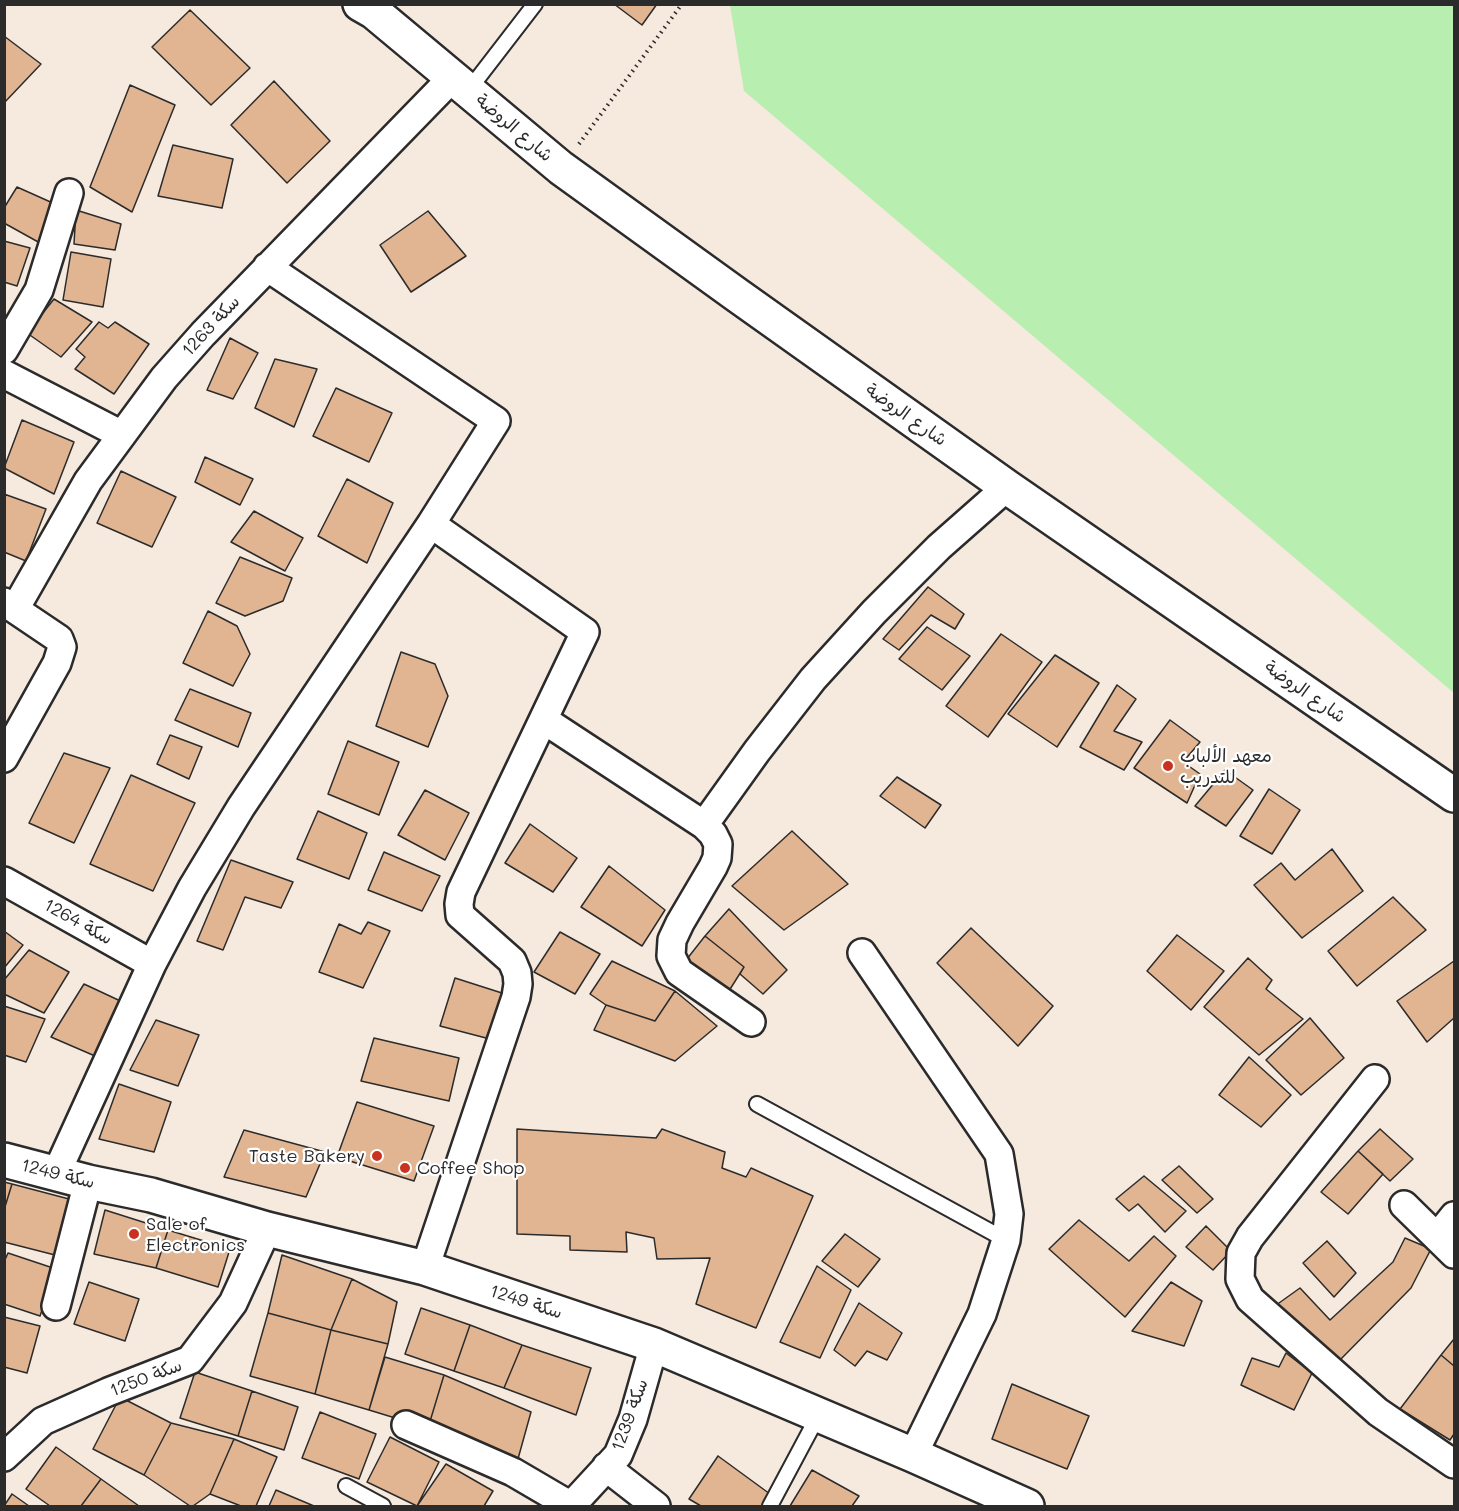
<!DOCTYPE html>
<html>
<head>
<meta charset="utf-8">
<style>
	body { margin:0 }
	#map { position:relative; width:1459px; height:1511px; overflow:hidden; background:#f6e9de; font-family:Mali,sans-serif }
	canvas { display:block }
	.frame { position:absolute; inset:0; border:6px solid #2b2b2b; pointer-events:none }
</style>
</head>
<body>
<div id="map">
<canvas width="1459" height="1511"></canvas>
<div class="frame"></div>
</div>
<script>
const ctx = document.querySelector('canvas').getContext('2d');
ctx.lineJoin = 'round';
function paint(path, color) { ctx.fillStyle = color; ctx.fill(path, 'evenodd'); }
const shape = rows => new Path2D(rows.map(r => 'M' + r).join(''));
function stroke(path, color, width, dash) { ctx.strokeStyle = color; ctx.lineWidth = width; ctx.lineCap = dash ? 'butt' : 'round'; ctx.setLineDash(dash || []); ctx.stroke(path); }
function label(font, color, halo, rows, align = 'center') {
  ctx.font = font + ' Mali,"Playpen Sans Arabic",sans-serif'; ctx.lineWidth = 4.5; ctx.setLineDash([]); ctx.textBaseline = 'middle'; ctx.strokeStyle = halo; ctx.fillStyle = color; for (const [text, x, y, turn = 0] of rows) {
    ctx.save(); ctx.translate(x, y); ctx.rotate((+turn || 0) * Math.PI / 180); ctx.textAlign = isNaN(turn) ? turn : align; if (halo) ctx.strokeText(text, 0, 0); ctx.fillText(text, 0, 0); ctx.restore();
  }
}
paint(shape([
	[730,5,1454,5,1454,693,744,91]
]), '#b8eeb0');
const building = shape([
	[614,4,657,4,642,25,614,4],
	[190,10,250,68,211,105,152,47,190,10],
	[4,36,41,64,4,103,4,36],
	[274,81,330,141,287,183,231,125,274,81],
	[130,85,175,105,132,212,90,187,130,85],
	[173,145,233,159,222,208,158,196,173,145],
	[17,187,55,204,40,243,4,223,4,208,17,187],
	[76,210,121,224,115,250,74,244,76,210],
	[428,211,466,256,411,292,380,245,428,211],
	[4,241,30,248,17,286,4,282,4,241],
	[71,252,111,259,103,307,63,300,71,252],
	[54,299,92,322,61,357,27,333,54,299],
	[99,322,108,328,115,322,149,344,114,394,75,369,85,357,76,349,99,322],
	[230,338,258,353,233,399,207,390,230,338],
	[275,359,317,369,294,427,255,408,275,359],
	[336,388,392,413,369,462,313,436,336,388],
	[22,420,74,442,54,494,4,468,22,420],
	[205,457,253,479,240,505,195,482,205,457],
	[121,471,176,497,152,547,97,523,121,471],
	[347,479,393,503,367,563,318,536,347,479],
	[4,494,46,509,26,561,4,552,4,494],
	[254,511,303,538,285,571,231,542,254,511],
	[240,557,292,578,283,601,245,616,216,603,240,557],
	[928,587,964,614,955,629,931,615,899,650,883,639,928,587],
	[208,611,237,626,250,654,233,686,183,663,208,611],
	[927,627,970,656,942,690,899,659,927,627],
	[1001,634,1042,662,988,737,946,706,1001,634],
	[401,652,435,664,448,696,428,747,376,726,401,652],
	[1055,655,1099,683,1057,747,1008,714,1055,655],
	[1117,685,1136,699,1114,731,1142,742,1124,770,1080,747,1117,685],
	[190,689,251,713,238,747,175,720,190,689],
	[1170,720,1200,742,1183,762,1200,774,1187,803,1134,768,1170,720],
	[170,735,202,747,189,779,157,764,170,735],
	[348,741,399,762,379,815,328,794,348,741],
	[64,753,110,768,74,843,29,823,64,753],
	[1225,770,1253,790,1226,826,1195,806,1225,770],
	[131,775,195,803,153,891,90,864,131,775],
	[897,777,941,805,925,828,880,796,897,777],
	[1269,789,1300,810,1272,854,1240,836,1269,789],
	[425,790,469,813,445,860,398,835,425,790],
	[318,811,367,833,349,879,297,859,318,811],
	[530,824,577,858,553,892,505,863,530,824],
	[792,831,848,884,784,930,732,886,792,831],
	[1332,849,1363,891,1302,938,1254,885,1281,863,1295,880,1332,849],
	[384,852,440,876,422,911,368,890,384,852],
	[231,860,293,882,281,908,245,897,223,950,197,941,231,860],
	[609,866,665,910,642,946,581,907,609,866],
	[1393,897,1426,930,1357,986,1328,951,1393,897],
	[729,909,787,970,763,994,740,974,744,967,705,936,729,909],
	[368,922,390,931,363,988,319,972,339,924,361,934,368,922],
	[971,928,1053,1006,1018,1046,937,963,971,928],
	[4,931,23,945,4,968,4,931],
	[560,932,600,954,575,994,534,972,560,932],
	[1177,935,1224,971,1191,1010,1147,971,1177,935],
	[705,936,744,967,727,994,683,964,705,936],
	[29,950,69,972,44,1013,4,994,4,980,29,950],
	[1248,958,1272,980,1266,989,1303,1019,1259,1055,1204,1007,1248,958],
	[612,961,675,991,655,1021,606,1005,590,994,612,961],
	[1454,961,1454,1018,1427,1042,1397,1001,1454,961],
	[455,978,505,994,486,1038,440,1026,455,978],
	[84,984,129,1005,102,1059,51,1037,84,984],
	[675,991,717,1026,675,1061,594,1030,606,1005,655,1021,675,991],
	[4,1006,45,1019,26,1062,4,1055,4,1006],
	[1310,1018,1344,1058,1301,1095,1266,1060,1310,1018],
	[156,1020,199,1035,178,1086,130,1070,156,1020],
	[374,1038,459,1058,449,1101,361,1081,374,1038],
	[1249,1057,1291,1095,1261,1127,1219,1095,1249,1057],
	[119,1084,171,1102,154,1152,99,1139,119,1084],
	[357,1102,434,1126,414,1181,337,1157,357,1102],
	[517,1129,656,1138,662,1129,725,1152,722,1168,746,1177,751,1168,813,1196,756,1328,696,1304,710,1258,657,1259,654,1238,626,1232,627,1252,570,1250,570,1236,517,1234,517,1129],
	[1380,1129,1413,1159,1390,1181,1358,1151,1380,1129],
	[244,1130,325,1152,306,1197,224,1177,244,1130],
	[1358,1151,1383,1174,1348,1214,1321,1192,1358,1151],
	[1179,1166,1213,1199,1197,1213,1162,1180,1179,1166],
	[1144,1176,1186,1211,1165,1232,1138,1204,1129,1211,1116,1199,1144,1176],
	[4,1182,12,1184,4,1210,4,1182],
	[12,1184,69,1199,55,1255,4,1242,4,1210,12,1184],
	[105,1210,168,1230,156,1268,94,1254,105,1210],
	[1079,1220,1129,1261,1154,1236,1176,1256,1125,1317,1049,1249,1079,1220],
	[1206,1226,1231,1251,1213,1270,1186,1247,1206,1226],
	[168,1230,230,1249,218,1287,156,1268,168,1230],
	[845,1234,880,1259,858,1287,822,1261,845,1234],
	[1405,1238,1431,1249,1411,1288,1336,1364,1272,1308,1300,1288,1330,1320,1393,1262,1405,1238],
	[1327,1241,1356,1273,1334,1297,1303,1263,1327,1241],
	[8,1253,56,1269,40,1316,4,1304,4,1262,8,1253],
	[282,1255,352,1279,331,1330,268,1313,282,1255],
	[817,1266,851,1290,820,1358,780,1342,817,1266],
	[352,1279,397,1302,388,1344,331,1330,352,1279],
	[89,1282,139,1299,125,1341,74,1324,89,1282],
	[1171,1282,1202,1301,1184,1346,1132,1331,1171,1282],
	[859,1303,902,1333,887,1360,867,1351,855,1366,834,1350,859,1303],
	[421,1308,470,1325,454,1371,405,1354,421,1308],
	[268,1313,331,1330,315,1394,250,1376,268,1313],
	[4,1317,40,1326,27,1373,4,1367,4,1317],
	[470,1325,522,1345,504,1388,454,1371,470,1325],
	[331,1330,388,1344,369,1410,315,1394,331,1330],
	[1454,1339,1454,1366,1441,1355,1454,1339],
	[522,1345,591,1368,576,1415,504,1388,522,1345],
	[1286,1353,1312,1373,1294,1410,1241,1385,1252,1358,1279,1367,1286,1353],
	[1441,1355,1454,1366,1454,1434,1450,1440,1400,1409,1441,1355],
	[385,1357,444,1375,428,1428,369,1410,385,1357],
	[195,1372,252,1391,238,1436,180,1418,195,1372],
	[444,1375,531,1412,516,1466,428,1428,444,1375],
	[1012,1384,1089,1416,1067,1469,992,1439,1012,1384],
	[252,1391,298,1407,284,1450,238,1436,252,1391],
	[120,1397,171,1423,144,1475,93,1449,120,1397],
	[320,1412,376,1434,359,1479,302,1458,320,1412],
	[171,1423,234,1439,210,1494,193,1506,190,1506,144,1475,171,1423],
	[390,1437,439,1462,417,1506,367,1482,390,1437],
	[234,1439,277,1457,256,1506,241,1506,210,1494,234,1439],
	[56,1447,101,1479,81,1506,50,1506,26,1489,56,1447],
	[718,1456,770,1494,762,1506,701,1506,689,1499,718,1456],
	[446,1464,493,1491,484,1506,417,1506,446,1464],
	[812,1470,859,1496,852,1506,790,1506,812,1470],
	[101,1479,139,1506,81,1506,101,1479],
	[276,1490,314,1506,269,1506,276,1490],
	[12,1494,29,1506,4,1506,12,1494]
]);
paint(building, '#e2b592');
stroke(building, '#2b2b2b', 1.5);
const lane = shape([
	[468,91,535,4],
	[757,1104,1006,1240],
	[346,1486,383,1506],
	[770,1506,818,1416]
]);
const street = shape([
	[4,350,39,290,69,193],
	[4,374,122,435],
	[4,602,59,639,62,647,57,663,4,758],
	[15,609,88,481,164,378,203,334,452,78],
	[544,720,704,825,713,834,718,844,717,858,713,867,680,923,672,940,671,956,679,972,751,1022],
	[704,825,757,751,813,679,874,612,939,547,1007,487],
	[4,881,152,964],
	[862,953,999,1154,1009,1214,1006,1240,982,1314,913,1455],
	[1375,1079,1250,1237,1241,1253,1240,1279,1250,1299,1378,1412,1454,1464],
	[56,1174,152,964,192,888,241,807,431,524,496,421,267,267],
	[1404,1205,1454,1254],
	[1437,1237,1454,1216],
	[425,1268,516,997,518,984,517,973,512,961,460,915,459,904,461,892,585,632,431,524],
	[56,1306,88,1182],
	[406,1425,513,1472,571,1506],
	[4,1457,43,1421,108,1392,190,1360,233,1303,267,1229],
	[606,1467,656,1506],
	[571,1506,618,1455,633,1419,654,1345]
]);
const secondary = shape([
	[360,4,374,12,561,168,737,295,1007,487,1454,795],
	[4,1160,88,1182,151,1195,267,1229,425,1268,654,1345,913,1455,1027,1506]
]);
stroke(lane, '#2b2b2b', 18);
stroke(street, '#2b2b2b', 32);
stroke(secondary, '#2b2b2b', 38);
stroke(shape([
	[579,144,682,4]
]), '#2b2b2b', 4, [1.5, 4.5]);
stroke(lane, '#fff', 14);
stroke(street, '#fff', 27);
stroke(secondary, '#fff', 33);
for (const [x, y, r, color] of [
	[1168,766,6,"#c8321e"],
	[377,1156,6,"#c8321e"],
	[405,1168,6,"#c8321e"],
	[134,1234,6,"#c8321e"]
]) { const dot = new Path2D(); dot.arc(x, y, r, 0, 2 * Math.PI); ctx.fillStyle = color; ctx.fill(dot); stroke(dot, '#fff', 2); }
label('18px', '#2b2b2b', '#fff', [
	["شارع الروضة",514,128,40],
	["سكة 1263",211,326,-47],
	["شارع الروضة",906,415,35],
	["شارع الروضة",1305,692,35],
	["سكة 1264",78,922,29],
	["سكة 1249",58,1174,14],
	["سكة 1249",526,1302,18],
	["سكة 1250",146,1378,-21],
	["سكة 1239",630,1415,-70]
]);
label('18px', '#2b2b2b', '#fff', [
	["معهد الألباب",1180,756],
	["للتدريب",1180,777],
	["Taste Bakery",365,1156,"right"],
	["Coffee Shop",417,1168],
	["Sale of",146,1224],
	["Electronics",146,1245]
], 'left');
</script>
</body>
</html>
